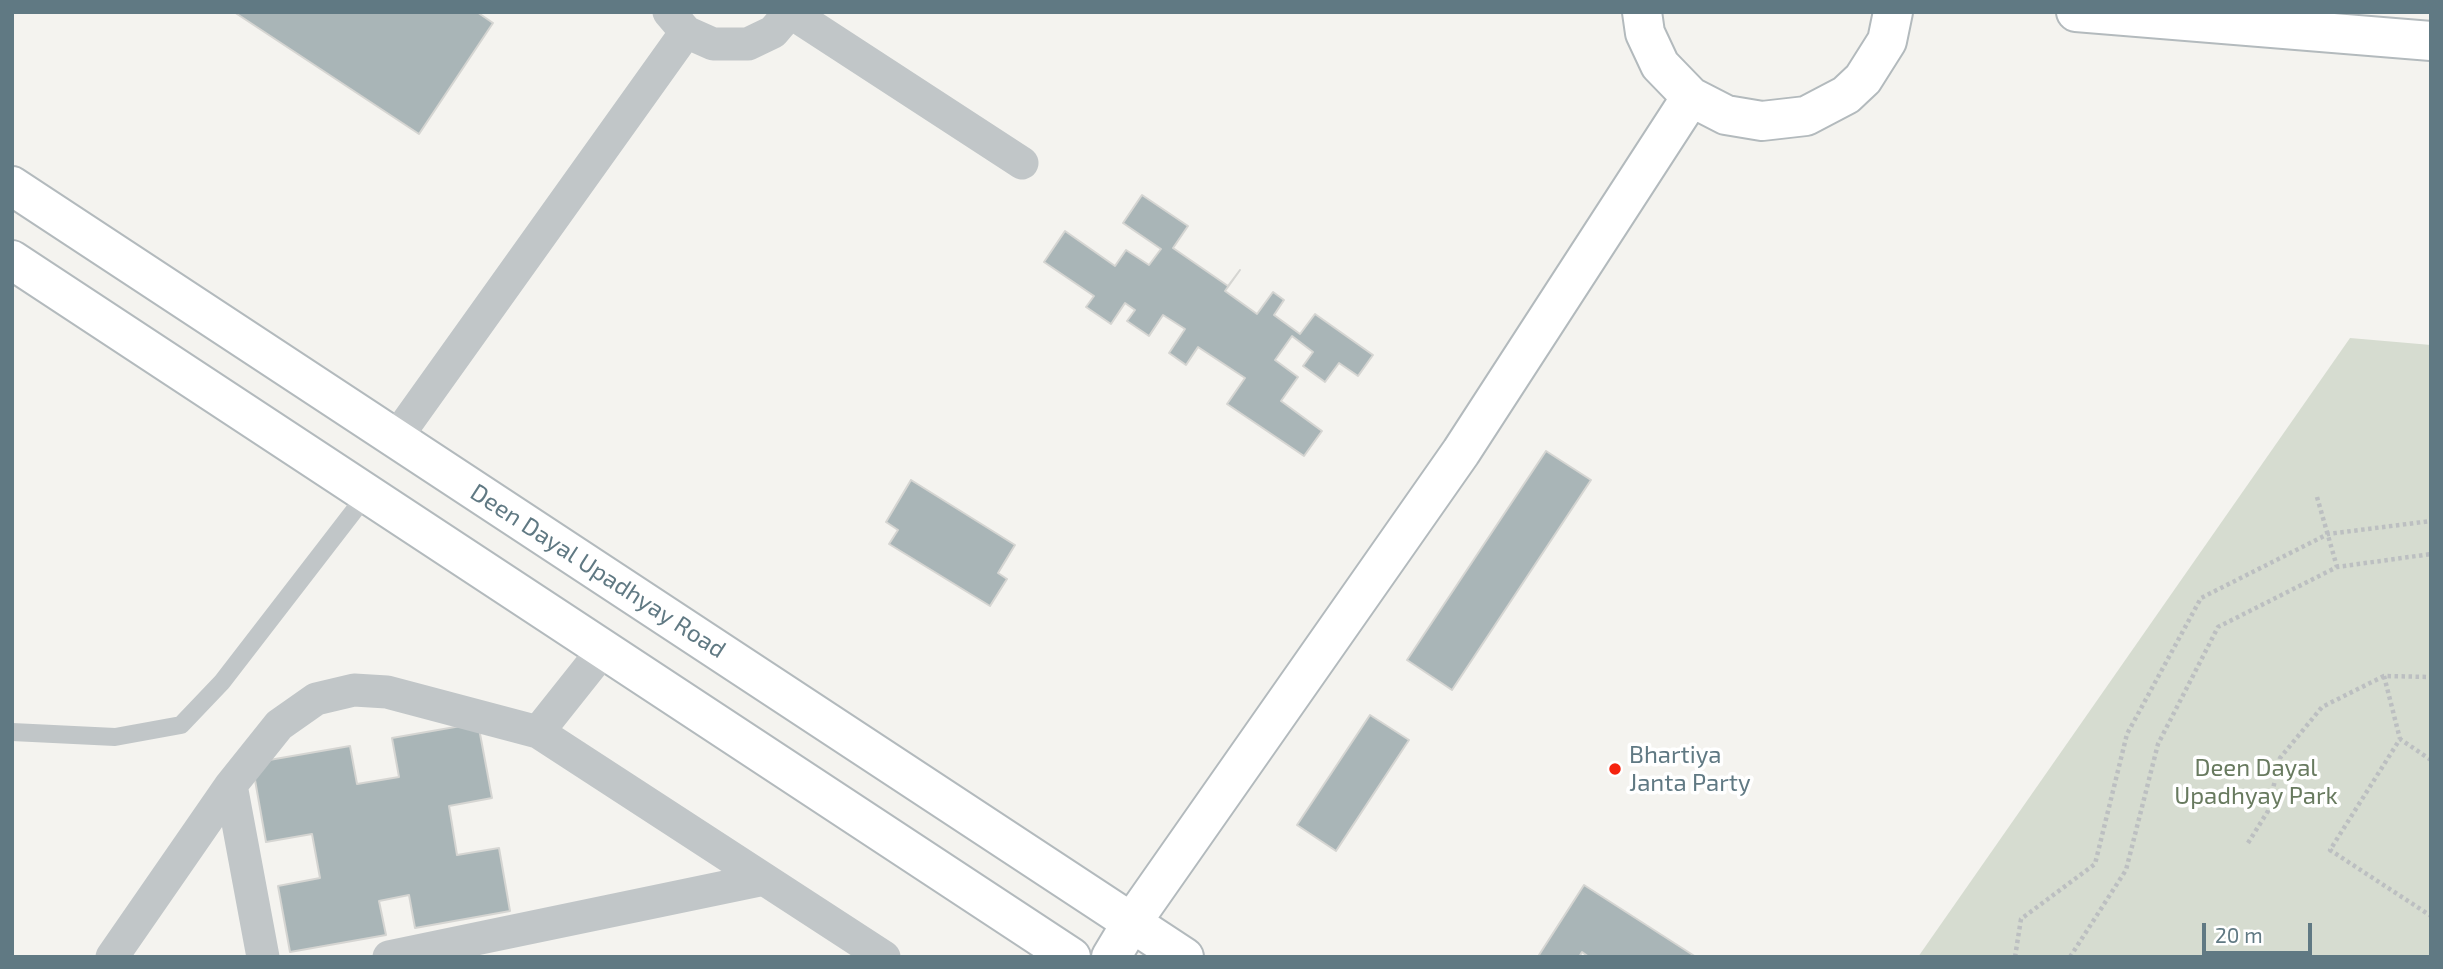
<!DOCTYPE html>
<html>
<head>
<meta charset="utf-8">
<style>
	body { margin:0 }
	#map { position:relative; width:2443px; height:969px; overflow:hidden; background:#f4f3ef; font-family:"Exo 2",sans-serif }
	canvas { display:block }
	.frame { position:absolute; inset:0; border:14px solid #607983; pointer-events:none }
	.scale { position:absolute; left:2202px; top:923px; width:110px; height:32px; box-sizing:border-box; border:4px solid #607983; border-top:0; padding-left:9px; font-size:21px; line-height:24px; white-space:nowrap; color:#607983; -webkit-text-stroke:5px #fff; paint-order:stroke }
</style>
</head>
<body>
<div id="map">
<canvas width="2443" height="969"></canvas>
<div class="frame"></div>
<div class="scale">20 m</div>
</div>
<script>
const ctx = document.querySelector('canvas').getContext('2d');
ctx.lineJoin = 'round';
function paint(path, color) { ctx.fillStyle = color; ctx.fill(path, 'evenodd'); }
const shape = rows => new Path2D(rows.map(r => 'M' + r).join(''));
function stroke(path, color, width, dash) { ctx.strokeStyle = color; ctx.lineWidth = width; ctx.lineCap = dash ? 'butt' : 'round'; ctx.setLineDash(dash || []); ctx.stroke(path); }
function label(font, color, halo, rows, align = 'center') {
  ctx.font = font + ' "Exo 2",sans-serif'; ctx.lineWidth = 7; ctx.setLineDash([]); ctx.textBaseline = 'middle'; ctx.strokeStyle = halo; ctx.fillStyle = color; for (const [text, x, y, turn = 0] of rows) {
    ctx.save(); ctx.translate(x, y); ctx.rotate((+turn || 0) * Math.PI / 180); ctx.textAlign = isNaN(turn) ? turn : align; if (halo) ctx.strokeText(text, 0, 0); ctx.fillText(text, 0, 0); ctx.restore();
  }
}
paint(shape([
	[2350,338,2431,345,2431,957,1918,957]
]), '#d6dcd0');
const building = shape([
	[234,12,477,12,493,23,419,134,234,12],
	[1142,195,1188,226,1173,248,1228,286,1240,270,1225,291,1257,314,1273,292,1284,300,1274,315,1300,334,1315,314,1373,355,1358,376,1339,363,1325,382,1303,366,1313,352,1292,336,1275,360,1298,377,1281,401,1322,431,1304,456,1227,404,1245,378,1198,347,1186,365,1169,353,1185,329,1163,315,1149,336,1127,321,1135,310,1125,303,1111,324,1086,307,1094,296,1044,262,1065,231,1115,266,1126,250,1149,265,1161,249,1123,223,1142,195],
	[1546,451,1591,480,1452,690,1407,660,1546,451],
	[911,480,1015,545,998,573,1007,579,990,606,889,544,898,530,886,522,911,480],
	[1370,715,1409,740,1336,851,1297,825,1370,715],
	[478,723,492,798,449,806,457,855,499,848,510,911,415,928,409,895,379,901,386,935,290,952,278,886,320,878,312,834,266,842,252,763,350,746,357,784,399,777,392,738,478,723],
	[1584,885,1696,957,1589,957,1582,952,1579,957,1542,957,1539,955,1584,885]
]);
paint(building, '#a9b5b7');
stroke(building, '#d5d5d2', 2);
const secondary = shape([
	[1642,12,1645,33,1660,65,1691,97,1726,115,1762,121,1806,116,1846,95,1863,79,1887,41,1893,12],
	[2076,12,2431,41],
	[12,186,1184,957],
	[12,260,1071,957],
	[1111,957,1132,922,1461,452,1691,97]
]);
stroke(secondary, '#b3babd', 42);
stroke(shape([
	[2317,497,2337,567],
	[2384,676,2400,739],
	[2431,760,2400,739,2330,850,2431,916],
	[2248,843,2268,811,2280,758,2322,707,2384,676,2431,677],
	[2015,957,2021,919,2095,864,2127,734,2201,598,2328,534,2431,521],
	[2070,957,2126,870,2158,744,2218,627,2337,567,2431,554]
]), '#bcbfc1', 4.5, [3.5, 3.5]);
stroke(shape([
	[12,732,115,737,181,725,222,682,367,494]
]), '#c1c6c8', 18);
stroke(shape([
	[669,12,686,32,713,44,748,44,773,32,790,12],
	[790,12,1022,163],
	[396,438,686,32],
	[538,732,884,957],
	[231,785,263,957],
	[112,957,231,785,279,725,316,699,354,690,387,692,538,732,604,649],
	[389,957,764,879]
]), '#c1c6c8', 33);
stroke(secondary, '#fff', 38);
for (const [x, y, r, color] of [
	[1615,769,7,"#f5220e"]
]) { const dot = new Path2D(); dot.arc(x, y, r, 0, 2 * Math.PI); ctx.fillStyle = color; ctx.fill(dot); stroke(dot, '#fff', 2.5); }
label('24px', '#607983', '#fff', [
	["Deen Dayal Upadhyay Road",598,571,33]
]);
label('24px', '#607983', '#fff', [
	["Bhartiya",1629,755],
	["Janta Party",1629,783]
], 'left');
label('24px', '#687a5f', '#fff', [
	["Deen Dayal",2256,768],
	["Upadhyay Park",2256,796]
]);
</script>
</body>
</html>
